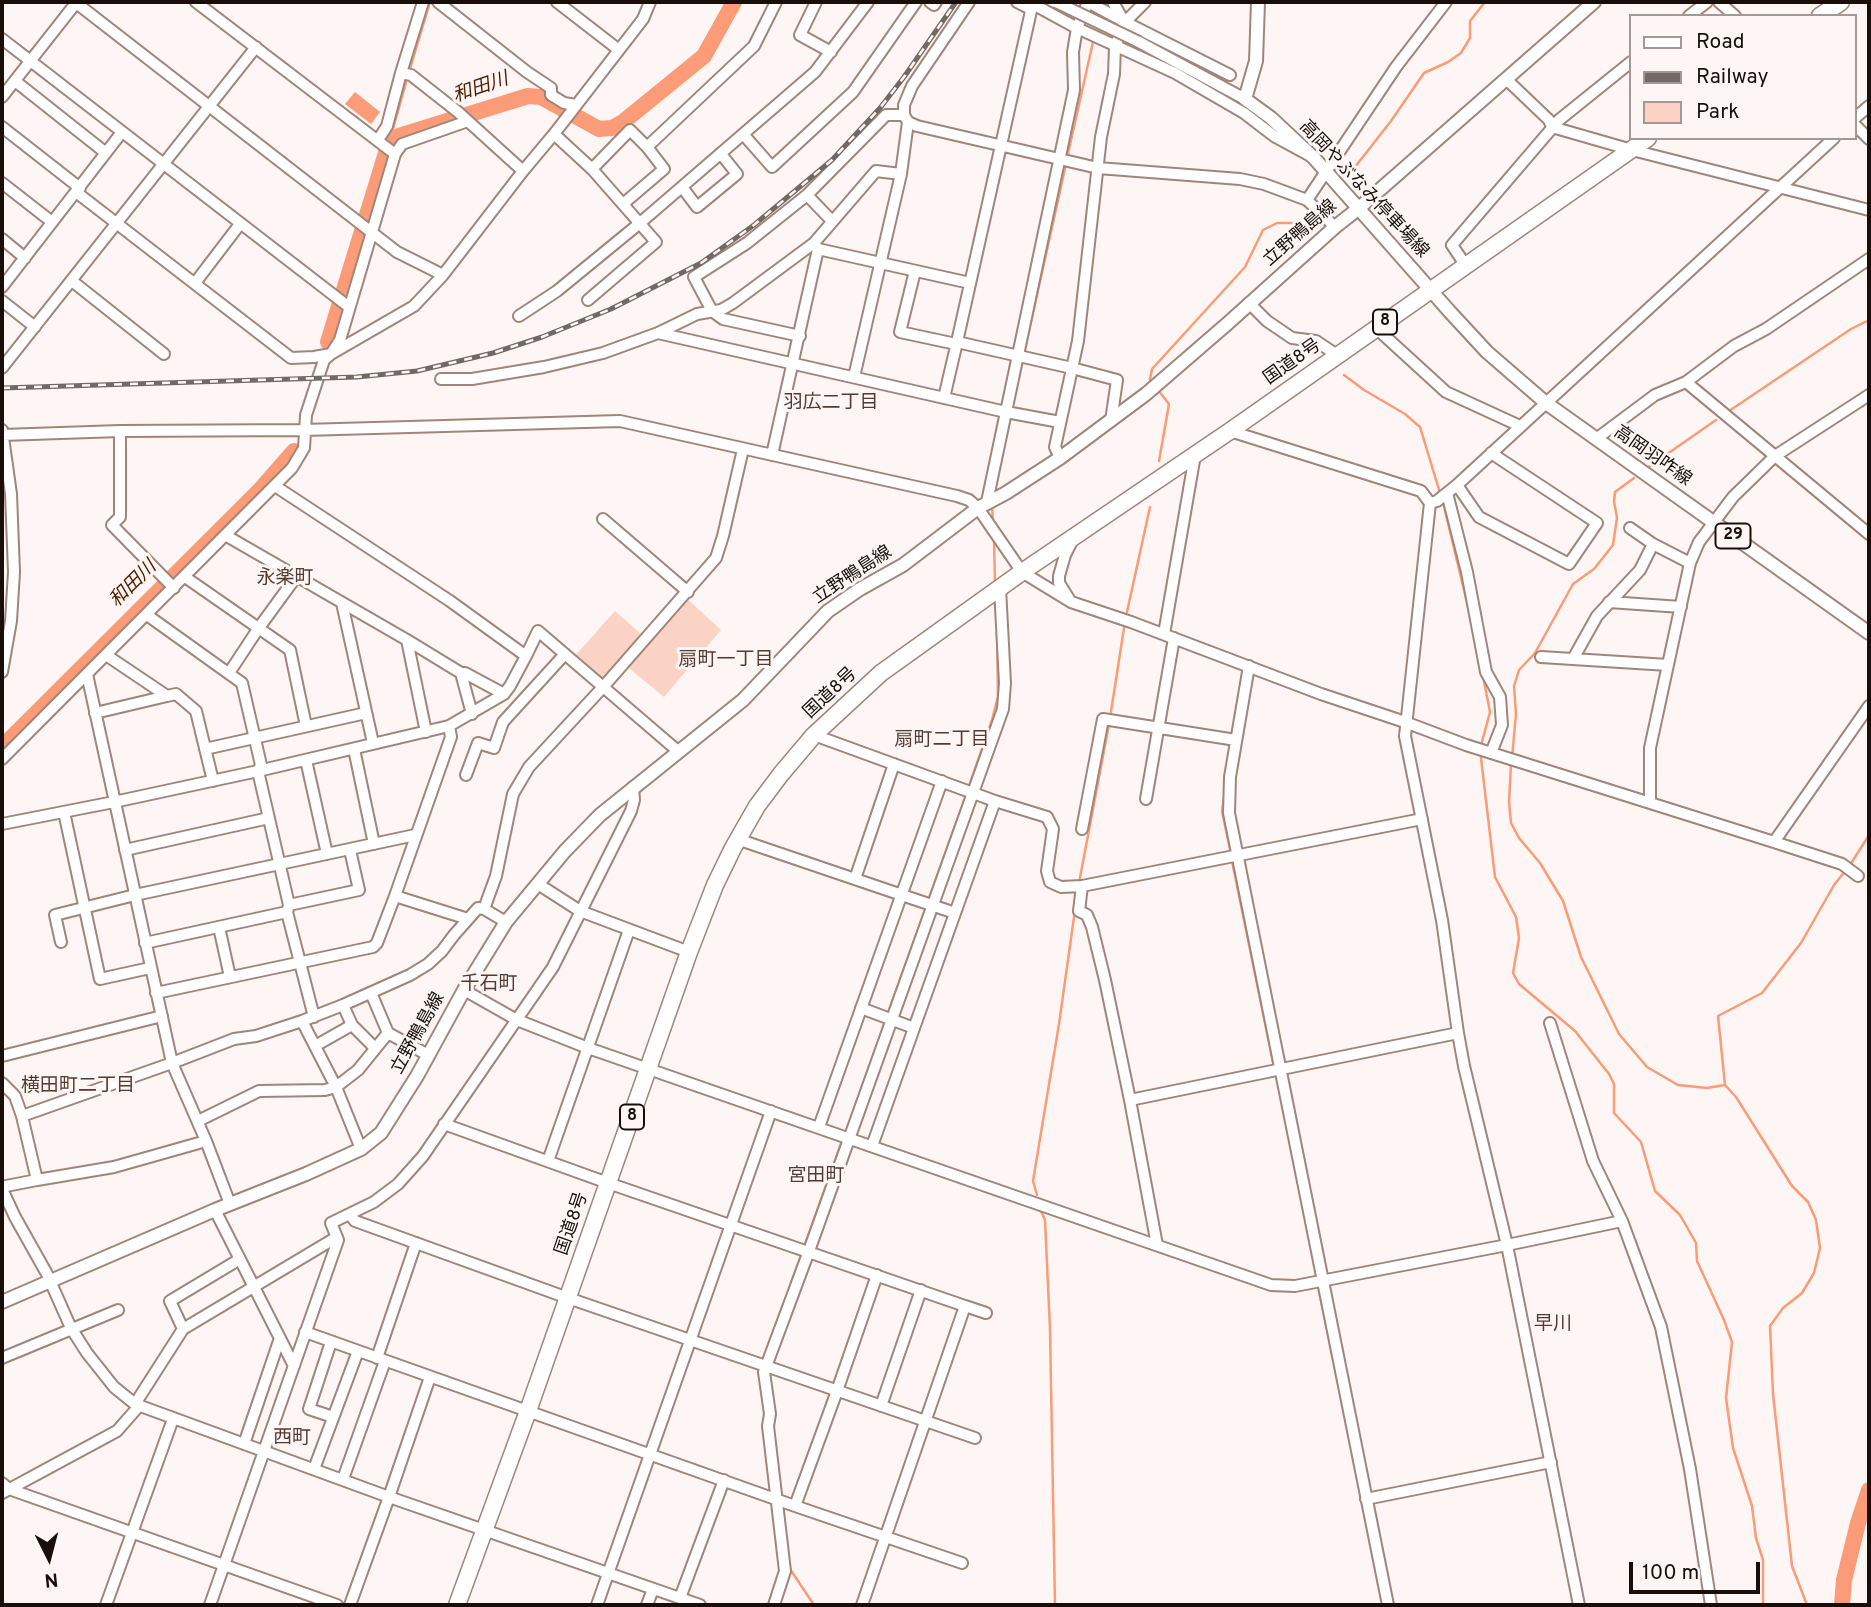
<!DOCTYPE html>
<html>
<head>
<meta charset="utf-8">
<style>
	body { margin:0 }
	#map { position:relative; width:1871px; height:1607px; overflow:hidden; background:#fdf6f4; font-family:Overpass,sans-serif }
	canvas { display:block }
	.frame { position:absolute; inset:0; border:4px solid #190e0a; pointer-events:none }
	.legend { position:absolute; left:1629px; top:14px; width:228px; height:126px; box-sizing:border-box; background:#fdf6f4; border:2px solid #a29996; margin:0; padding:9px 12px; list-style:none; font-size:21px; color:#190e0a }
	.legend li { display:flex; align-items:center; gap:14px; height:35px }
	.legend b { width:35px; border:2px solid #a29996 }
	.north { position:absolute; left:14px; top:1523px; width:70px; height:70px; -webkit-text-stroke:5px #fdf6f4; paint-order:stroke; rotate:174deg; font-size:19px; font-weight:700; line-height:28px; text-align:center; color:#190e0a }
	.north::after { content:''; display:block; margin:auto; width:24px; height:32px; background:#190e0a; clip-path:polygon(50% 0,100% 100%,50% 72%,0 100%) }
	.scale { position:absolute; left:1629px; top:1562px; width:131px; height:32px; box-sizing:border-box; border:4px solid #190e0a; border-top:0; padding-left:9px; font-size:21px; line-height:24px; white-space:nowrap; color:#190e0a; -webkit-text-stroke:5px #fdf6f4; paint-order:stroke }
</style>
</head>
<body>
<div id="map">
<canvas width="1871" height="1607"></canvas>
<div class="frame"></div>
<ul class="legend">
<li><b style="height:9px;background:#fff"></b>Road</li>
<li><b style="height:9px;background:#726965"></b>Railway</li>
<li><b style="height:19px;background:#fbd3c5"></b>Park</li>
</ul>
<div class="north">N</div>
<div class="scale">100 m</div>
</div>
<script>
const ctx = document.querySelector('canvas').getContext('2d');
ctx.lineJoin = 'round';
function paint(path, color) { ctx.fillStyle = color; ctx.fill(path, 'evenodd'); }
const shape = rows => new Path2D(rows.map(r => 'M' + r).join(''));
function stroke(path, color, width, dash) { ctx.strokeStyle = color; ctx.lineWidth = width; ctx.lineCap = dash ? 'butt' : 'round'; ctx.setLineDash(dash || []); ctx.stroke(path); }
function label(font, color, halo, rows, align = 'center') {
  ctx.font = font + ' Overpass,"Noto Sans JP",sans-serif'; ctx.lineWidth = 6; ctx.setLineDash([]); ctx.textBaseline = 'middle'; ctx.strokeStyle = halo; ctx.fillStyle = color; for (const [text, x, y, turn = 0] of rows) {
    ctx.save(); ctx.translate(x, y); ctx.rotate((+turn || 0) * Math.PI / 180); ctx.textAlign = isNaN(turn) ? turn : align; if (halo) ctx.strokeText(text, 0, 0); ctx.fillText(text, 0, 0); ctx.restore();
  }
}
paint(shape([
	[684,596,721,630,664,697,625,665],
	[615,611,641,634,601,680,574,657]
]), '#fbd3c5');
paint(shape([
	[355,92,380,112,371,124,345,104]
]), '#fb9b77');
stroke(shape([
	[409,72,430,2],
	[389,143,407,79],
	[1067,158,1093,42],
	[1348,176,1391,121,1424,73,1448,62,1461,53,1470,38,1470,21,1485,2],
	[1319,205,1326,197],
	[1025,349,1066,164],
	[1344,375,1364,390,1405,414,1420,427,1440,493],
	[1152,383,1150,380,1152,369,1245,267,1263,230,1277,223,1300,223,1314,210],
	[1158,390,1169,404,1159,461],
	[1729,411,1851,329,1869,320],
	[1647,468,1716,420],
	[1443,502,1469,611],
	[992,506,993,521],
	[994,538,995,584],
	[1127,612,1150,507],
	[1110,718,1124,628],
	[1482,742,1490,712,1483,676],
	[1481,758,1495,877,1516,917,1519,938,1513,973,1519,984,1575,1031,1609,1074,1614,1084,1614,1113,1641,1142,1655,1191,1680,1215,1696,1243,1697,1261,1724,1320,1732,1342,1726,1398,1733,1448,1752,1506,1756,1538,1763,1560,1763,1605],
	[1512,758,1516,714,1514,686,1519,670,1535,653,1573,584,1594,569,1613,545,1617,518,1614,501,1615,492,1634,478],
	[1511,764,1509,802,1511,823,1519,838,1540,863,1563,901,1581,957,1619,1034,1647,1067,1678,1085,1707,1088,1725,1085],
	[968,789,992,720,998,696,997,632],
	[1225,792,1222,811,1231,854],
	[1232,861,1274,1067],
	[1850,865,1869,835],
	[1079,883,1109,724],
	[928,901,966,795],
	[888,1013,926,907],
	[1276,1073,1283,1108],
	[845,1135,886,1019],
	[1037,1195,1033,1181,1059,1024,1075,910],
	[1041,1211,1045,1220,1050,1329,1055,1605],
	[804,1247,842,1141],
	[791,1283,802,1253],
	[1318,1286,1340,1393],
	[1359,1485,1361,1499],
	[1369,1536,1383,1605],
	[790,1569,814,1605],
	[1807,1605,1792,1566,1773,1394,1770,1326,1783,1308,1802,1293,1814,1273,1820,1248,1816,1220,1808,1202,1792,1186,1736,1097,1725,1085,1718,1016,1762,993,1801,943,1834,885,1846,870]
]), '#fb9b77', 2.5);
stroke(shape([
	[328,342,389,143,399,136,528,96,541,97,599,129,612,128,623,122,704,56,734,2],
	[2,747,259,491,294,451],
	[1842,1605,1844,1580,1858,1523,1869,1490]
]), '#fb9b77', 16);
const minor = shape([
	[75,2,397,252,443,275],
	[196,2,395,154],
	[438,2,527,72,551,88,551,95,564,103,576,105],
	[557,2,619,50],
	[816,2,800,35,831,52],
	[930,2,934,5,936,2],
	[1017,2,1027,7,1033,4,1077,28,1175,73,1244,113,1274,136,1309,155],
	[1113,2,1123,20],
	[1719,2,1735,16],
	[1689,16,1707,2],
	[2,39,349,307],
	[1139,42,1245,99],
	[401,73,411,75,458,112,523,171],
	[1506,79,1549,120,1552,127,1632,150,1869,210],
	[15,81,106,153],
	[2,97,76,3],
	[1855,118,1869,106],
	[908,122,917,126,1098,168,1240,179,1264,184,1307,200,1335,227],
	[1855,125,1869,139],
	[2,127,80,188],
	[554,134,592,169,656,242,588,300],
	[743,134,772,167,853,92,916,2],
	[378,140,387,126,401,73,423,2],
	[647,147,754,46,776,2],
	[592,169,630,130,647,147,664,169,623,204],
	[2,183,52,222],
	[682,187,697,207,737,174,721,154],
	[76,192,291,358,314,357,331,354,340,340,395,154,402,144,468,121],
	[807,195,832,221],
	[1307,200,1396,67,1446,2],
	[2,239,25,258],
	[818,249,970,283],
	[1466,266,1452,245,1559,120,1631,62],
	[915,271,900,332,956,344],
	[72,281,164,354],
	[195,283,240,224],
	[2,287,122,132],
	[2,301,35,327],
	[1249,303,1267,321,1292,338,1316,341,1337,355],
	[519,316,557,291,640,223,815,72,868,2],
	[1376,328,1446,392,1520,426],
	[658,333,1006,412,1060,422],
	[800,336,723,319,712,311,694,277,747,243,807,195,886,115,904,115],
	[957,342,1033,2],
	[2,368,256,47],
	[854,377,901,174,908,122,904,115,904,105,912,86,969,2],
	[441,379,472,379,544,367,603,353,658,333,697,314,721,310,733,303,814,243,876,171,901,174],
	[1686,382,1869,534],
	[944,398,957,342,1072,368,1117,380,1111,421],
	[2,430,11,494,14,572,11,621,2,672],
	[120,431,120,517,112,525,174,588],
	[1230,431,1421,491,1430,503,1405,736,1442,920,1458,1033,1464,1066,1507,1245,1579,1605],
	[2,435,120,431,304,430,620,421,957,496,969,500,978,508,1022,572,1071,602,1131,622,1321,694,1405,722,1466,745,1774,842,1842,864,1858,876],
	[1596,439,1655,395,1686,382,1734,346,1766,329,1869,259],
	[772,455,818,249,814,243],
	[1060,458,1055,447,1078,341,1101,137,1114,74,1115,46,1125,22,1145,2],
	[1457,485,1479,517,1569,564,1597,523,1491,453],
	[275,486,450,601,526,656,538,631,679,752],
	[1447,493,1467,572,1486,672,1500,697,1502,725,1491,753],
	[987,502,1074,90,1073,52,1077,28,1088,2,1125,22,1230,75],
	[1430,503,1437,501,1457,485,1834,138],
	[603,519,688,592],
	[1630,528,1653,544,1690,563],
	[225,535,407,640,461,673,465,673,504,694],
	[185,577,290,650,306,726],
	[1069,599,1059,583,1059,576,1065,555,1072,541],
	[1609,602,1681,607],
	[342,603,373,743],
	[147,615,242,683,261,765,258,771,289,905,287,912,314,1017],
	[1164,634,1195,455],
	[407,640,426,732],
	[106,655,167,696,176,694,196,711,213,781],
	[1541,657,1668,665],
	[1573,659,1597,616,1640,570,1653,544],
	[1249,666,1230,777,1229,813,1388,1605],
	[229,673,258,629,296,577],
	[461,673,472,714],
	[87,674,172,1063,206,1141,230,1204],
	[95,713,167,696],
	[449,726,451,737,395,896,468,919],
	[814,735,995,801,1047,817,1053,829,1047,871,1050,882,1061,887,1082,886,1422,819],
	[205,749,366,713],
	[354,749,374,844],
	[2,759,292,468,304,448,306,415,324,360,331,354,414,306,443,275,523,171,554,134,643,19,650,2],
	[306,760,327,854],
	[466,775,478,743,494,748,503,722,565,654],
	[1146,799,1174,638],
	[1650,803,1650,748,1690,563,1699,542,1733,497,1775,456,1869,395],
	[64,812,100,979,150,968],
	[2,824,114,802,258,771,449,726,504,694,510,686,526,656],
	[1082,829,1103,719,1236,740],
	[737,839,955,913],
	[1774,842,1869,706],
	[125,850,269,818],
	[855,879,894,764],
	[538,884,580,911,689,952],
	[1082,886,1079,911,1087,915,1092,927,1105,980,1130,1100,1157,1245],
	[289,905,359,890,350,850],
	[484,909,496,876,513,794,529,767,604,686,716,558,723,536,743,449],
	[219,927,230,977],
	[61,942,55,915,135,895,415,835],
	[145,943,287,912],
	[464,990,517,1020,588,1048,1271,1285,1295,1286,1507,1245,1622,1221],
	[156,993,373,947,377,943,395,896],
	[371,993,388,1033],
	[343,1005,352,1025,375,1048],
	[861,1008,914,1028],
	[302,1021,336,1087,361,1149],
	[1550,1023,1593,1161,1622,1221,1661,1327,1690,1469,1711,1605],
	[315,1046,352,1025],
	[2,1056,162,1016],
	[2,1083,15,1096,22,1116,37,1180],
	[1130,1100,1458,1033],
	[22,1116,172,1063,234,1039,256,1036,302,1021,343,1005,410,975,428,964,442,951,454,935,478,908,484,909,506,922],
	[198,1121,259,1091,325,1090,336,1087,358,1070,388,1033,428,1055],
	[444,1124,608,1183,965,1306,862,1605],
	[819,1127,942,781],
	[872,1146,995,801],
	[548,1161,629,930],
	[2,1189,15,1217,47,1274,71,1328,87,1353,114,1387,135,1404,389,1497,700,1605],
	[2,1189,6,1186,37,1180,114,1167,206,1141],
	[215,1210,294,1366],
	[350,1215,355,1221,568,1298,975,1438],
	[965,1306,986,1313],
	[183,1329,170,1301,240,1259],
	[305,1332,795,1506,962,1563],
	[331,1342,309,1409,333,1417],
	[2,1358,118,1310],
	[377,1358,416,1243],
	[135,1404,183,1329,337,1237],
	[881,1406,921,1290],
	[244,1444,280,1338],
	[314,1469,358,1351],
	[343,1479,385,1361],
	[2,1483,9,1489,337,1605],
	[2,1493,117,1431,139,1406],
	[1366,1499,1551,1462],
	[795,1506,837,1391,877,1275],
	[680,1598,724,1480],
	[106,1605,173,1419],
	[210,1605,338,1240,331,1223,374,1202,398,1184,423,1156,553,967,631,811,634,800,633,787],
	[350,1605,389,1497,430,1377],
	[597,1605,771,1111],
	[647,1605,653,1589],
	[774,1605,785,1571,768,1426,770,1414,764,1372,809,1251,1003,709,1005,683,1000,588]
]);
const major = shape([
	[1258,2,1256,61,1245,99,1271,118,1314,158,1450,312,1487,352,1546,403,1869,633],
	[2,1302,215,1210,306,1174,361,1149,381,1133,417,1076,464,990,506,922,565,851,600,815,743,700,828,611,860,589,903,565,978,508,1006,493,1060,458,1146,394,1227,324,1335,227,1359,208,1594,2]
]);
const highway = shape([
	[1820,16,1841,2],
	[457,1605,528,1411,689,952,715,885,733,848,757,806,781,774,814,735,881,673,1022,572,1230,431,1648,138]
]);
stroke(minor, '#a1857a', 14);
stroke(major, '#a1857a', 16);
stroke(highway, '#a1857a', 19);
stroke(minor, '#fff', 10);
stroke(major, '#fff', 12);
stroke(highway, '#fff', 16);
const rail = shape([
	[2,388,357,377,417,371,493,353,542,337,611,309,701,263,754,225,832,160,880,108,904,77,956,2]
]);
stroke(rail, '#726965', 5);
stroke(rail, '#fdf6f4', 2.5, [8]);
const minorBridge = shape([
	[1056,2,1139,42]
]);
stroke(minorBridge, '#a1857a', 14, []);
stroke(minorBridge, '#fff', 10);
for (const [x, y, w] of [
	[1385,322,24],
	[1733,536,35],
	[632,1117,24]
]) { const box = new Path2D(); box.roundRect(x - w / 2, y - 12.5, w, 25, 5); ctx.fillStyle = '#fdf6f4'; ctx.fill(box); stroke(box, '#190e0a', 2); }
label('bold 16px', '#190e0a', null, [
	["8",1385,322],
	["29",1733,536],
	["8",632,1117]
]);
label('18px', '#190e0a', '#fdf6f4', [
	["高岡やぶなみ停車場線",1363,190,47],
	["立野鴨島線",1301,234,-41],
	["国道8号",1293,363,-35],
	["高岡羽咋線",1652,457,35],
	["立野鴨島線",853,576,-33],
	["国道8号",831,694,-43],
	["立野鴨島線",419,1034,-61],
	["国道8号",573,1224,-71]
]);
label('italic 19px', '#531900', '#fdf6f4', [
	["和田川",481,89,-19],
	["和田川",134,585,-45]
]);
label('19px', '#543b32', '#fdf6f4', [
	["羽広二丁目",831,404],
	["永楽町",285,579],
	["扇町一丁目",726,661],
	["扇町二丁目",942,741],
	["千石町",489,985],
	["横田町二丁目",78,1087],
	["宮田町",816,1177],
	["早川",1553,1325],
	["西町",292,1439]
]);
</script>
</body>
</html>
